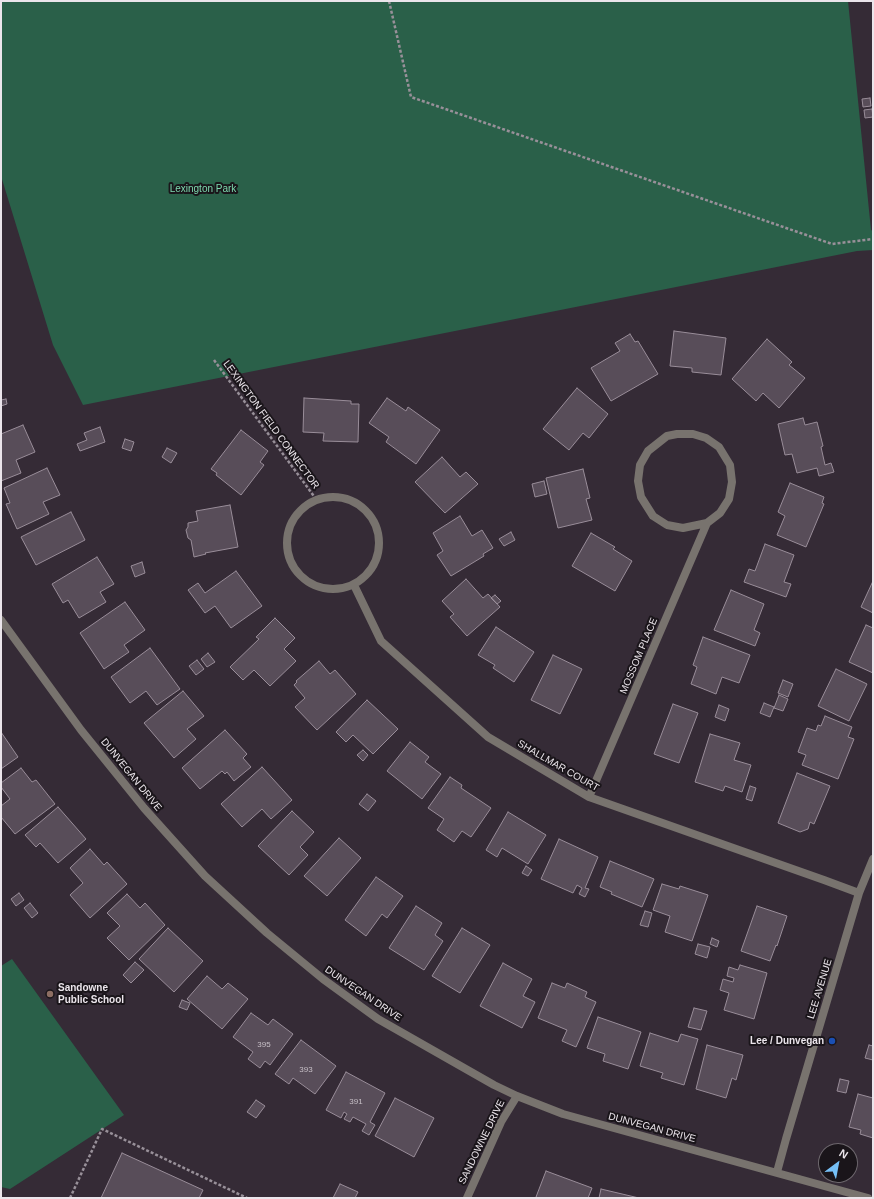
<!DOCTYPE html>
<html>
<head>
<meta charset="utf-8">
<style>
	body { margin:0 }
	#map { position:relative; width:874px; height:1199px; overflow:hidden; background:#352b36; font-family:Helvetica,sans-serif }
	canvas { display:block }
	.frame { position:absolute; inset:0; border:2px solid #ebe5eb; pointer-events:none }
	.north { position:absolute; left:818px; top:1143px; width:40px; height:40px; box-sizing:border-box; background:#1a151a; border:1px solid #6e686e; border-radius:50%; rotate:32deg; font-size:11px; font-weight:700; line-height:16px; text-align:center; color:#ebe5eb }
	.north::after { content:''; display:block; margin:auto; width:14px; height:18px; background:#76c0f7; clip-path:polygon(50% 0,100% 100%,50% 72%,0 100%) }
</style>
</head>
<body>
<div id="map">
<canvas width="874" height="1199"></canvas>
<div class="frame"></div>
<div class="north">N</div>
</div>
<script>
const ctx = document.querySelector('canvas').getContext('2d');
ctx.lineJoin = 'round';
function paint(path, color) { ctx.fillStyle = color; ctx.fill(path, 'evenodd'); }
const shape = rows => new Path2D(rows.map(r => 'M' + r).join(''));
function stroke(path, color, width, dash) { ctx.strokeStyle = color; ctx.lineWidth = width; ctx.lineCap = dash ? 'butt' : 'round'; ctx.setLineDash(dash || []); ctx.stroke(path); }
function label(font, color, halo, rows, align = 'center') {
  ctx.font = font + ' Helvetica,sans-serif'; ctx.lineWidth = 4; ctx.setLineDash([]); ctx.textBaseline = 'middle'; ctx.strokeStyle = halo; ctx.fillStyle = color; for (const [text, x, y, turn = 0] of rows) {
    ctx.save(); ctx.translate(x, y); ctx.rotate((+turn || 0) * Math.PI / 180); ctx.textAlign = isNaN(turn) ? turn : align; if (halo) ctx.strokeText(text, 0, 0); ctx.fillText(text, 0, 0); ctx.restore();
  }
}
paint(shape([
	[1,1,848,1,871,230,873,231,873,250,857,251,83,405,53,345,1,176],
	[12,959,124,1115,10,1189,1,1187,1,966]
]), '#2a6049');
const building = shape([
	[870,98,871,106,863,107,862,99,870,98],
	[872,109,873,117,865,118,864,110,872,109],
	[674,331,726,338,721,375,692,372,692,368,670,366,674,331],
	[630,334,635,342,638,341,658,374,611,401,591,368,620,351,615,343,630,334],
	[767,339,792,362,789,365,805,378,779,408,763,393,756,401,732,379,767,339],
	[577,388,608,414,589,438,583,433,569,450,543,429,577,388],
	[304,398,351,401,351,404,359,404,358,442,323,441,324,433,303,432,304,398],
	[387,398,406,411,408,407,440,430,416,464,386,442,389,437,369,423,387,398],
	[6,399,7,404,1,406,1,400,6,399],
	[803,418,805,425,817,422,823,446,821,447,825,465,831,463,834,472,819,476,817,468,797,473,792,454,785,455,778,424,803,418],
	[23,425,35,452,16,460,21,473,1,481,1,434,23,425],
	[100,427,105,442,80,451,77,444,87,440,84,433,100,427],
	[241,430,268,451,260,462,264,465,241,495,216,475,217,473,211,469,241,430],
	[125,439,134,442,131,451,122,448,125,439],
	[167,448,177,453,171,463,162,457,167,448],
	[442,457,460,477,466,472,478,484,445,513,415,482,442,457],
	[47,468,60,495,43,502,49,514,17,529,6,504,10,503,4,488,47,468],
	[583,469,590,498,586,499,592,520,558,528,546,478,583,469],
	[544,481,547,494,535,497,532,484,544,481],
	[790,483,824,497,822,503,824,504,806,547,777,535,785,516,778,512,790,483],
	[230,505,238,547,205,553,206,554,194,557,191,540,188,538,186,530,188,527,188,523,198,521,196,511,230,505],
	[71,512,85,540,36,565,21,537,71,512],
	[460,516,472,536,482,530,493,548,483,554,484,556,451,576,437,555,443,551,433,533,460,516],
	[511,532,515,540,504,546,499,539,511,532],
	[591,533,615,547,613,549,632,561,615,591,572,566,591,533],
	[765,544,794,555,784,582,791,584,786,597,744,582,749,569,755,571,765,544],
	[97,557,114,584,100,592,106,602,79,618,68,600,63,603,52,584,97,557],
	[142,562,145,573,135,577,131,566,142,562],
	[236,571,262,606,231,628,215,606,205,613,188,590,198,583,205,593,236,571],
	[466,579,483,598,488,594,500,607,467,636,450,617,454,614,442,601,466,579],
	[873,581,873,613,861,607,873,581],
	[731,590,764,604,754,630,760,633,755,646,714,630,731,590],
	[495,595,501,601,497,604,491,598,495,595],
	[125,602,145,630,124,645,129,652,104,669,80,633,125,602],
	[275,618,295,638,284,649,296,661,270,686,254,670,243,680,230,667,259,639,256,637,275,618],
	[866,625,873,628,873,673,849,662,866,625],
	[496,627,534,652,514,682,493,668,495,665,478,655,496,627],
	[703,637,750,655,739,683,722,677,716,694,691,684,697,667,693,665,703,637],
	[150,648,180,689,157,705,146,691,130,703,111,677,150,648],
	[208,653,215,662,207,667,201,659,208,653],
	[553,655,582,669,560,714,531,700,553,655],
	[197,660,204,669,196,675,189,666,197,660],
	[319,661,330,674,335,670,356,694,317,730,295,707,305,698,294,685,297,682,296,681,319,661],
	[836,669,867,684,849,721,818,706,836,669],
	[783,680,793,684,788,697,778,693,783,680],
	[183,691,204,716,187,729,196,739,174,758,144,723,183,691],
	[779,695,788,699,783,711,774,708,779,695],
	[367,700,398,729,373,754,353,735,346,742,336,732,367,700],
	[764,703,774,707,770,717,760,713,764,703],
	[673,704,698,713,679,763,654,754,673,704],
	[719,705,729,709,725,721,715,717,719,705],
	[825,716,852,727,848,737,854,739,838,779,802,765,806,755,798,752,807,728,816,731,818,725,821,726,825,716],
	[225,730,247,754,243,758,251,767,234,781,227,772,225,774,222,771,200,789,182,768,225,730],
	[1,732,18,757,1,769,1,732],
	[710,734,740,743,734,760,751,765,742,792,725,786,723,791,695,782,710,734],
	[410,742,429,757,425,762,441,774,422,799,387,771,410,742],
	[363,750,368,755,363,761,357,755,363,750],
	[262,767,292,800,271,819,262,809,242,827,221,804,262,767],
	[21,768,32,782,36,780,55,804,15,834,1,817,1,806,10,799,1,787,1,783,21,768],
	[797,773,830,786,814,824,810,822,808,829,800,832,778,823,797,773],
	[450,777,462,785,461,788,491,808,471,837,462,831,454,842,437,830,444,819,428,808,450,777],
	[750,786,756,788,752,801,746,799,750,786],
	[367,794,376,801,368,811,359,804,367,794],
	[58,807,86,839,58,863,40,843,36,847,25,835,58,807],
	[292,811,314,832,300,847,308,855,289,875,258,846,292,811],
	[508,812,546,835,528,864,502,848,497,857,486,850,508,812],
	[339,838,361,858,327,896,304,876,339,838],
	[559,839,598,857,585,888,589,889,585,897,579,894,582,888,577,885,573,893,541,879,559,839],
	[90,849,104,865,107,862,127,884,90,918,70,895,83,883,70,868,90,849],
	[610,861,654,879,642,907,611,894,612,892,600,887,610,861],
	[526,866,532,870,528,876,522,873,526,866],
	[376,877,403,896,387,918,382,914,366,936,345,920,376,877],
	[662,884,679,889,680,886,708,895,692,941,665,932,670,916,653,910,662,884],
	[19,893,24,900,16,906,11,899,19,893],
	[127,894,140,908,145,903,165,925,129,960,107,938,120,926,107,913,127,894],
	[30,903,38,913,32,918,24,908,30,903],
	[416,906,442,923,435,935,443,941,424,970,389,948,416,906],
	[757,906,787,916,777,946,776,945,770,961,741,951,757,906],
	[645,911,652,913,648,927,640,925,645,911],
	[168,928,203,961,174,992,139,959,168,928],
	[462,928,490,945,460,993,432,976,462,928],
	[712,938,719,941,717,947,710,944,712,938],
	[698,944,710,947,707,958,695,954,698,944],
	[135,962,144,970,131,983,123,975,135,962],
	[503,963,532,979,523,996,535,1002,522,1028,480,1006,503,963],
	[740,965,767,973,754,1019,724,1010,729,993,720,990,723,979,733,982,734,978,727,976,729,967,738,970,740,965],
	[207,976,222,989,228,983,248,999,222,1029,187,999,207,976],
	[552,983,565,988,567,983,587,992,585,997,596,1002,576,1047,562,1041,567,1030,538,1018,552,983],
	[182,1000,190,1003,187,1010,179,1007,182,1000],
	[694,1008,707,1011,701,1030,688,1027,694,1008],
	[251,1013,268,1025,273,1019,293,1034,270,1065,265,1061,260,1068,248,1059,253,1052,233,1037,251,1013],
	[598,1017,641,1032,628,1069,603,1061,605,1054,587,1048,598,1017],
	[650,1033,678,1042,681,1034,698,1039,684,1085,661,1078,663,1073,640,1066,650,1033],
	[301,1040,336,1066,315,1094,293,1078,289,1084,275,1074,301,1040],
	[707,1045,743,1055,736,1080,732,1078,726,1098,696,1089,707,1045],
	[869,1045,873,1046,873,1060,865,1058,869,1045],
	[346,1072,385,1093,370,1122,375,1125,369,1135,362,1131,366,1124,353,1117,350,1122,344,1119,347,1114,344,1112,341,1118,326,1110,346,1072],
	[840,1079,849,1081,846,1093,837,1091,840,1079],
	[858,1094,873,1098,873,1138,860,1134,861,1130,849,1127,858,1094],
	[395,1098,434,1118,414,1157,375,1136,395,1098],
	[256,1100,265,1106,256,1118,247,1112,256,1100],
	[122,1153,203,1190,199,1198,101,1198,122,1153],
	[546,1171,592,1188,588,1198,539,1198,536,1197,546,1171],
	[340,1184,358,1192,355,1198,333,1198,340,1184],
	[601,1189,639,1198,599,1198,601,1189]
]);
paint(building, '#584d59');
stroke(building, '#998d99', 1);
stroke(shape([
	[389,1,411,97,832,244,873,239],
	[214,360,316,499],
	[70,1198,102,1129,247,1198]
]), '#989099', 2.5, [3, 2]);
stroke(shape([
	'287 543a46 46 0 1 1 92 0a46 46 0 1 1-92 0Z',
	[354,585,381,641,488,737,589,797,824,880,859,893],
	[1,620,81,730,144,808,205,876,267,933,323,979,378,1019,494,1085,517,1096,563,1114,868,1198],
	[589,797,707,523,720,513,729,499,732,482,730,465,719,447,706,438,693,434,677,434,667,436,648,451,640,465,638,481,641,497,653,516,667,525,683,528,707,523],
	[777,1172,786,1139,859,893,873,859],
	[467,1198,501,1122,517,1096]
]), '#78736e', 8);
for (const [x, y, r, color] of [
	[50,994,4,"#8d6e63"],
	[832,1041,4,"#1a4fb4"]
]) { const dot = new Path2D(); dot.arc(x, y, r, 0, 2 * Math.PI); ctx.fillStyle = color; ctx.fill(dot); stroke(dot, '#1a151a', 1.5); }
label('8px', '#c6bfc6', null, [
	["395",264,1045],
	["393",306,1070],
	["391",356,1102]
]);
label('10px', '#7ed9af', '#1a151a', [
	["Lexington Park",203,189]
]);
label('10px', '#ebe5eb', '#1a151a', [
	["LEXINGTON FIELD CONNECTOR",271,425,54],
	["MOSSOM PLACE",639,656,-67],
	["SHALLMAR COURT",558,766,30],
	["DUNVEGAN DRIVE",131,775,51],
	["LEE AVENUE",820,989,-73],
	["DUNVEGAN DRIVE",363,994,34],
	["DUNVEGAN DRIVE",652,1128,15],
	["SANDOWNE DRIVE",482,1142,-64]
]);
label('bold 10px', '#ebe5eb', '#1a151a', [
	["Sandowne",58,988],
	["Public School",58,1000],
	["Lee / Dunvegan",824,1041,"right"]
], 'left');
</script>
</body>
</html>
